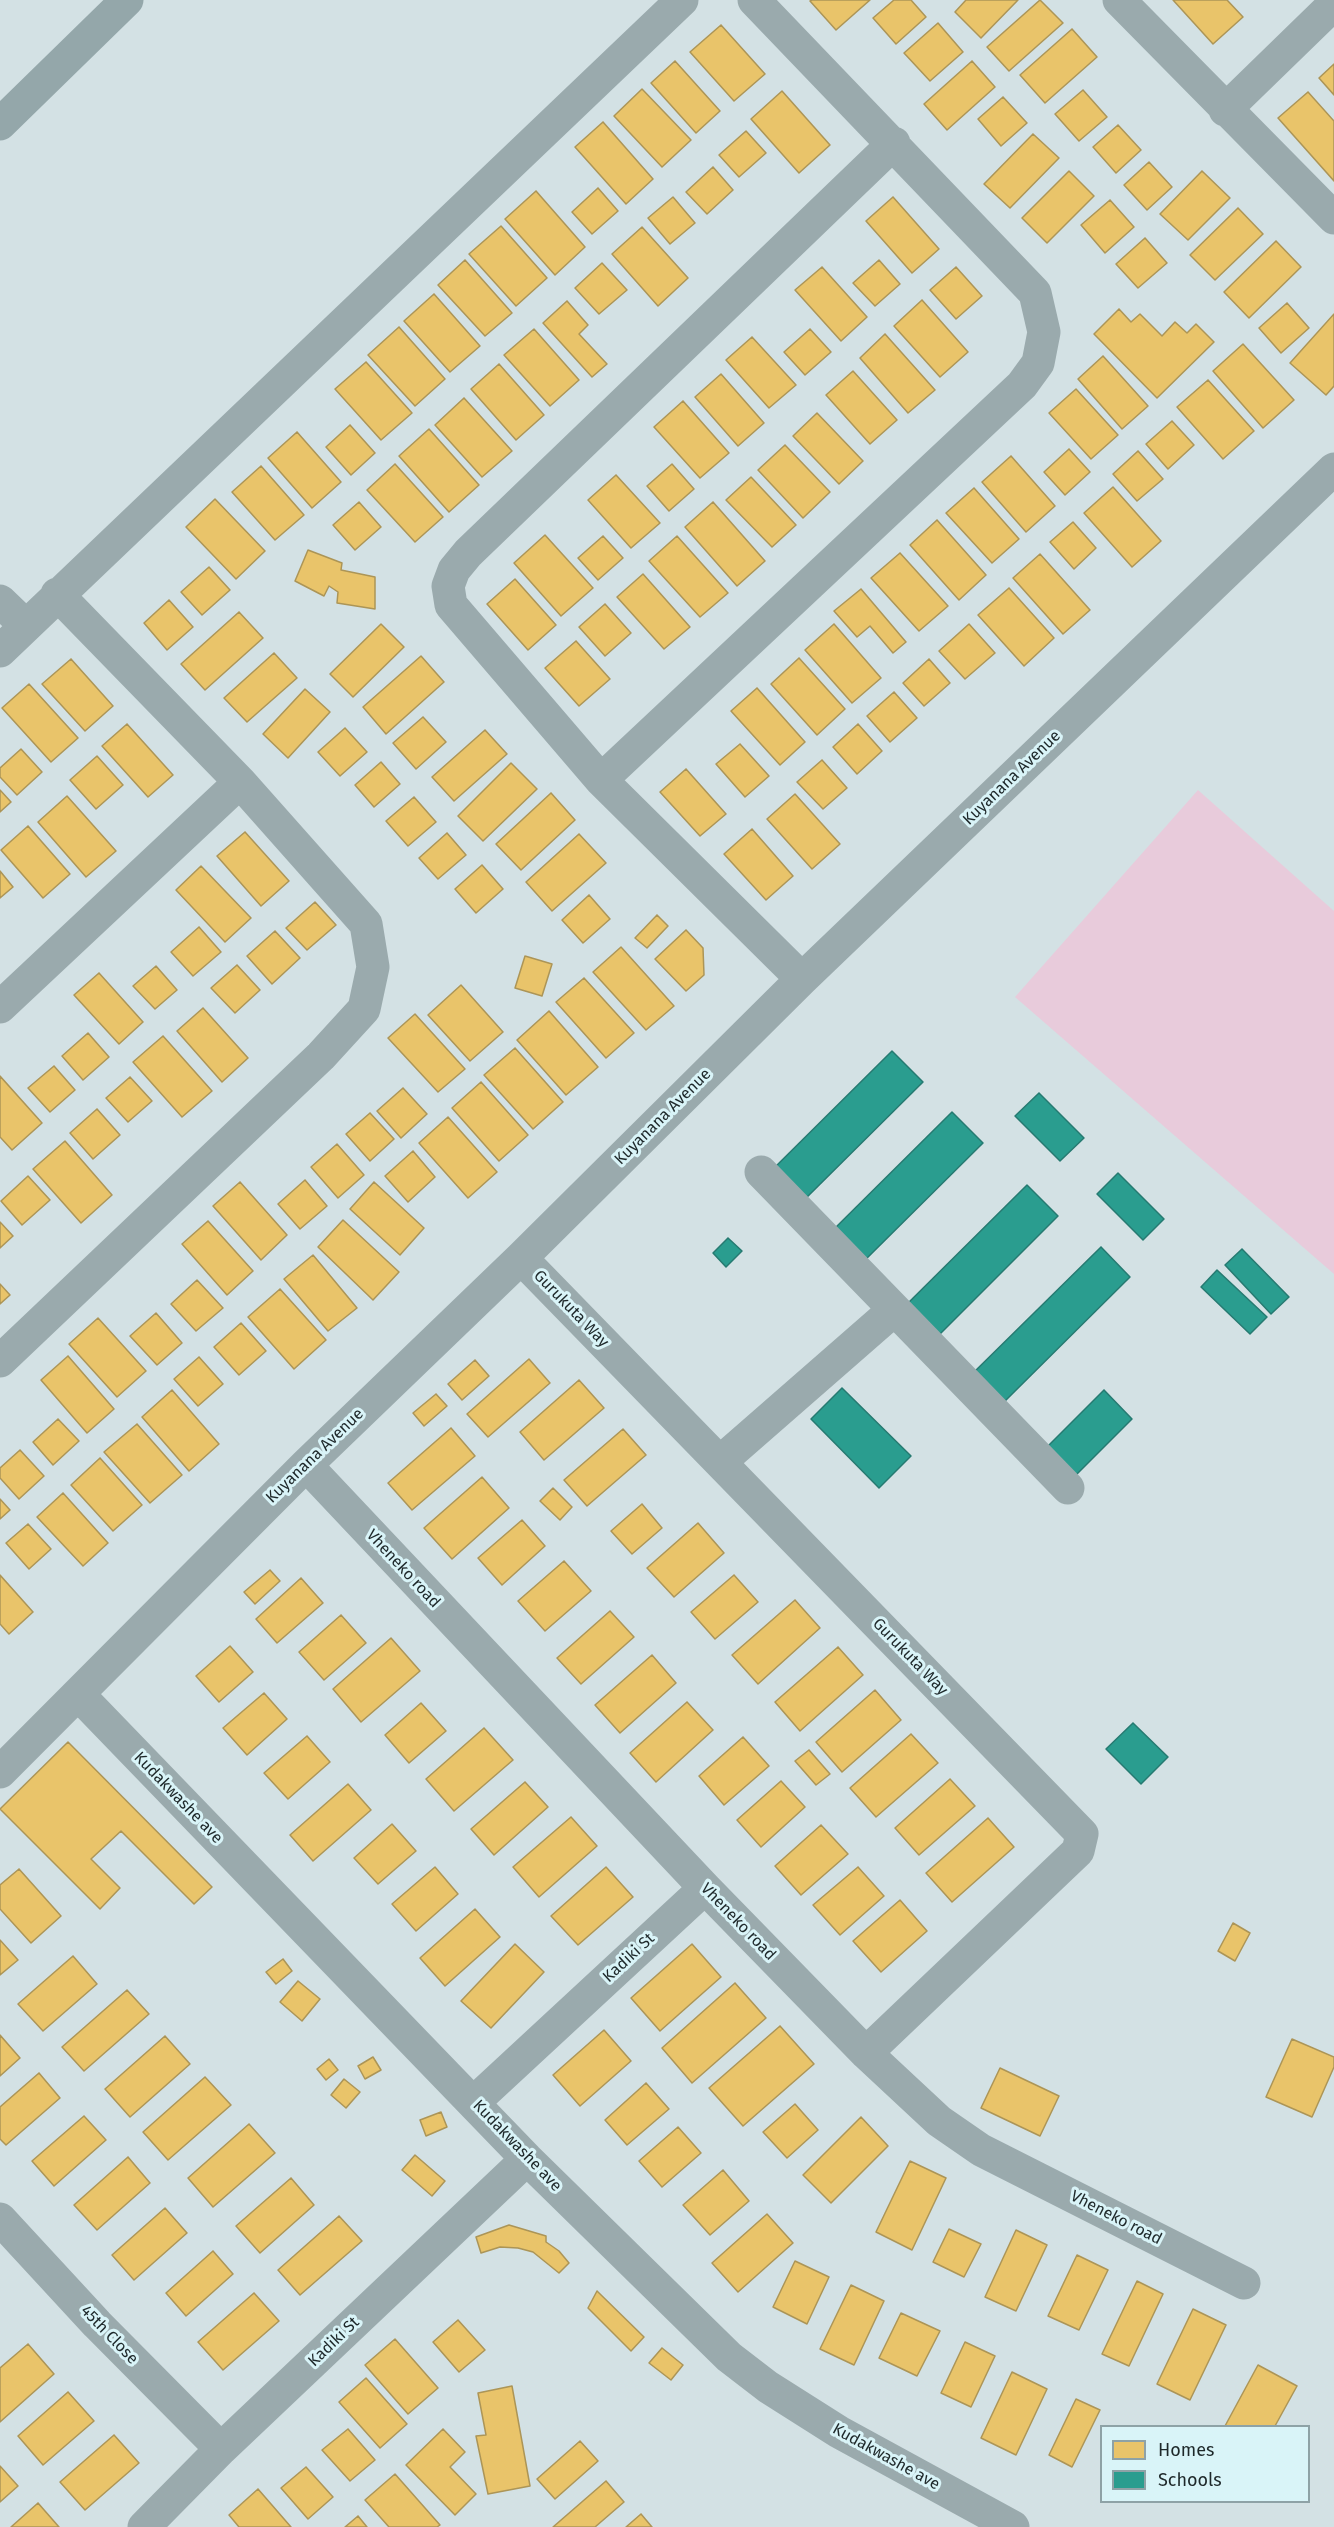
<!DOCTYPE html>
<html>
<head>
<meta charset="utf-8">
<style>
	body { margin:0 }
	#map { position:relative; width:1334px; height:2527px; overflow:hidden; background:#d3e1e4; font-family:"Fira Sans",sans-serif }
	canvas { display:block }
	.legend { position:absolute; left:1100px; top:2425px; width:210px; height:78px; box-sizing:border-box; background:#d9f4f8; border:2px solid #8ea2a6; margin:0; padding:8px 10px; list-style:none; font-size:18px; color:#1e282a }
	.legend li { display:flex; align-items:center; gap:12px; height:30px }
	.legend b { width:30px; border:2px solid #8ea2a6 }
</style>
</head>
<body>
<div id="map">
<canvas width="1334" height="2527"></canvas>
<ul class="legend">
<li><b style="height:16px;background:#e9c46a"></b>Homes</li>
<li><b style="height:16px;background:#2a9d8f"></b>Schools</li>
</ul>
</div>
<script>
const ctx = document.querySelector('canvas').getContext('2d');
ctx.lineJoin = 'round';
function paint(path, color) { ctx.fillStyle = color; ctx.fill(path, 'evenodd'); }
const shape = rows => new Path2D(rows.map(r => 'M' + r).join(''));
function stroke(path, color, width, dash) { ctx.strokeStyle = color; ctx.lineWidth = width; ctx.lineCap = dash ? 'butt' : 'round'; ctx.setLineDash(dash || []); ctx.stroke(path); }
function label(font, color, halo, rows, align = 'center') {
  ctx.font = font + ' "Fira Sans",sans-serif'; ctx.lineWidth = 6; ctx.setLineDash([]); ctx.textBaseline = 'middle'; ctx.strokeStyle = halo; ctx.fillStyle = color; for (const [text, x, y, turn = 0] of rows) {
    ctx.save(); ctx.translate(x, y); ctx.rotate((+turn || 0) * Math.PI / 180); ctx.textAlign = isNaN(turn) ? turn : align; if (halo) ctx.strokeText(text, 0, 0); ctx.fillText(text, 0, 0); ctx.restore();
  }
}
paint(shape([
	[1198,790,1334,911,1334,1274,1015,997]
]), '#e8cbdb');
const homes = shape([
	[812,0,870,0,836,30,810,1,812,0],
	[894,0,911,0,926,17,896,44,873,18,894,0],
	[966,0,1018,0,981,38,955,12,966,0],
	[1040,0,1063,23,1009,71,987,47,1040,0],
	[1173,0,1227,0,1243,17,1213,44,1173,0],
	[938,23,963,52,930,81,904,53,938,23],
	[721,25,765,74,734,101,690,52,721,25],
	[1072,29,1097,57,1045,103,1020,75,1072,29],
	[675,61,720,111,696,133,651,83,675,61],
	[972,61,995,87,947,130,924,104,972,61],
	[1334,64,1334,95,1319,78,1334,64],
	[642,89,691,140,662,167,614,116,642,89],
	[1083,90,1107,117,1079,141,1055,114,1083,90],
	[782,91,830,145,799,173,751,119,782,91],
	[1308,92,1334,121,1334,181,1278,118,1308,92],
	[1003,97,1027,123,1001,146,978,119,1003,97],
	[603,122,653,179,626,204,575,147,603,122],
	[1118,125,1141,150,1116,173,1093,147,1118,125],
	[746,131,766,153,739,177,719,155,746,131],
	[1033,134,1059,158,1010,208,984,184,1033,134],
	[1149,162,1172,187,1147,210,1124,185,1149,162],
	[713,167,733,190,707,214,686,192,713,167],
	[1069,171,1094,196,1047,243,1022,218,1069,171],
	[1202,171,1230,198,1188,240,1160,214,1202,171],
	[598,188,618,211,592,234,572,212,598,188],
	[536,191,585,247,555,275,505,219,536,191],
	[673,197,695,223,670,244,648,218,673,197],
	[893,197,939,249,912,273,866,221,893,197],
	[1110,200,1134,227,1105,253,1081,225,1110,200],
	[1238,208,1263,234,1215,280,1190,255,1238,208],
	[501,226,547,278,516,306,469,254,501,226],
	[642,227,688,278,658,306,612,254,642,227],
	[1145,238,1167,263,1138,288,1116,264,1145,238],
	[1276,241,1301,267,1249,318,1224,292,1276,241],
	[465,260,512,313,485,336,438,285,465,260],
	[879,260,900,284,875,306,853,283,879,260],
	[602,263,627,290,599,314,575,288,602,263],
	[822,267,867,317,841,341,795,290,822,267],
	[956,267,982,296,956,319,930,290,956,267],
	[434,294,480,346,450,372,404,321,434,294],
	[922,300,968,352,940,377,894,326,922,300],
	[567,301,588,325,579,334,607,364,592,377,543,323,567,301],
	[1287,303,1309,328,1281,353,1259,328,1287,303],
	[1119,309,1131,322,1140,314,1162,336,1175,322,1187,333,1196,324,1214,342,1157,398,1094,334,1119,309],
	[1334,314,1334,386,1326,395,1290,363,1334,314],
	[399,327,445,379,415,406,368,355,399,327],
	[534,329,579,380,550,406,504,355,534,329],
	[810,329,831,352,805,375,784,352,810,329],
	[885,334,935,390,908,413,860,358,885,334],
	[752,337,796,385,769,408,726,360,752,337],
	[1243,344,1294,400,1263,428,1213,371,1243,344],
	[1103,356,1148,406,1122,429,1078,379,1103,356],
	[366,362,412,413,381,440,335,389,366,362],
	[499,364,544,415,516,440,471,389,499,364],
	[853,371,897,420,870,444,826,395,853,371],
	[721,374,764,423,738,446,695,397,721,374],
	[1208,380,1254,431,1223,459,1177,407,1208,380],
	[1076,389,1118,435,1091,459,1049,413,1076,389],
	[464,398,512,451,482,477,435,425,464,398],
	[683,401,729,453,700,478,654,427,683,401],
	[817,413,863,461,839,484,793,436,817,413],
	[1172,421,1194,445,1168,469,1146,444,1172,421],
	[350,425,375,453,351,475,326,447,350,425],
	[429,429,479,485,449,512,399,456,429,429],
	[297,432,341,482,312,508,268,458,297,432],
	[785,445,830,492,803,518,758,470,785,445],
	[1069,449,1090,472,1065,495,1044,472,1069,449],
	[1138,451,1163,479,1137,501,1113,474,1138,451],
	[1011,456,1055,506,1026,532,982,482,1011,456],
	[395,464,443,517,415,542,367,490,395,464],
	[672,464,694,489,669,511,647,486,672,464],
	[261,466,304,515,275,540,232,492,261,466],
	[616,475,660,523,631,548,588,500,616,475],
	[751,477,796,525,772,547,726,500,751,477],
	[1113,487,1161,541,1132,567,1084,513,1113,487],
	[974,488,1019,539,992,563,946,513,974,488],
	[215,499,265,551,236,579,186,527,215,499],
	[359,502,381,527,355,550,333,525,359,502],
	[713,502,765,561,737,586,685,527,713,502],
	[937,520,986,575,959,600,910,545,937,520],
	[1073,522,1096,548,1074,569,1050,542,1073,522],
	[545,535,593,588,561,616,514,563,545,535],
	[603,536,623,558,598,580,578,558,603,536],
	[677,536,728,593,700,617,649,561,677,536],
	[308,550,342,563,341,570,375,577,375,609,337,603,338,592,329,586,324,596,295,581,308,550],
	[900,553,948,606,919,631,871,578,900,553],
	[1040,554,1090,610,1063,634,1013,578,1040,554],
	[209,567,230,590,202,615,181,592,209,567],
	[643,574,690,627,664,649,617,597,643,574],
	[515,579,556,625,528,650,487,604,515,579],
	[1009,588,1054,638,1024,666,978,615,1009,588],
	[861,589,906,642,893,653,870,626,857,637,834,611,861,589],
	[169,600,193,627,167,650,144,623,169,600],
	[605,604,631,633,605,656,579,627,605,604],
	[239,612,263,638,205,690,181,664,239,612],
	[381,624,404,647,353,697,330,674,381,624],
	[834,624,881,678,852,703,805,650,834,624],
	[969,624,995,653,965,679,939,651,969,624],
	[576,641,610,679,579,706,545,668,576,641],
	[274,653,297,678,247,722,224,698,274,653],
	[421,656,444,682,386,734,363,707,421,656],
	[799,658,845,709,817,735,771,684,799,658],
	[71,659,113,706,85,731,42,684,71,659],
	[929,659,950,683,924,706,903,683,929,659],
	[29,684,78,738,51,762,2,708,29,684],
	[757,688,805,742,780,765,731,711,757,688],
	[305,689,330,712,288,758,263,734,305,689],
	[894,692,917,718,890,742,867,716,894,692],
	[423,717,446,742,416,769,393,743,423,717],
	[127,724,173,775,148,797,102,746,127,724],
	[858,724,882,751,857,774,833,747,858,724],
	[345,728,367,752,340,776,318,752,345,728],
	[485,730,507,754,454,801,432,777,485,730],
	[740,744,769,776,745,797,716,764,740,744],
	[21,749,42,772,17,795,0,777,0,768,21,749],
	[97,756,123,785,96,809,70,780,97,756],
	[822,760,847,788,823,809,797,782,822,760],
	[381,762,400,784,374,807,355,785,381,762],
	[511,763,537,789,483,841,458,816,511,763],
	[686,769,726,814,700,836,660,792,686,769],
	[0,790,11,802,0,812,0,790],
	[551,793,575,820,521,870,496,844,551,793],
	[795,794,840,844,812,869,767,819,795,794],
	[67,796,116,851,86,877,38,822,67,796],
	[414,797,436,822,408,846,386,821,414,797],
	[28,826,70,874,43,898,1,850,28,826],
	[752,829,793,876,766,900,724,854,752,829],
	[245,832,289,881,261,906,217,856,245,832],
	[447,833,466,855,438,879,419,858,447,833],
	[579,834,606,863,552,911,526,882,579,834],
	[482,865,503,889,476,913,455,889,482,865],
	[201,866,251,918,225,942,176,890,201,866],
	[0,871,13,887,0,898,0,871],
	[589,895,610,919,583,943,562,920,589,895],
	[315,902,336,925,307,950,286,928,315,902],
	[657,915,668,926,647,948,635,938,657,915],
	[199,927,221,952,193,976,171,952,199,927],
	[686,930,703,948,704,975,686,991,655,959,686,930],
	[275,931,300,958,272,984,247,956,275,931],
	[621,947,674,1006,646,1030,593,972,621,947],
	[525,956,552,964,542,996,515,988,525,956],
	[237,965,260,990,235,1013,211,988,237,965],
	[156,966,177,990,155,1009,133,986,156,966],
	[99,973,143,1022,119,1044,74,995,99,973],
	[584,978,634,1033,606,1058,556,1002,584,978],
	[461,985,503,1032,470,1061,428,1015,461,985],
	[203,1008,248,1058,222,1082,177,1031,203,1008],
	[549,1011,598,1067,566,1095,517,1040,549,1011],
	[415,1014,465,1069,438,1092,388,1038,415,1014],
	[88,1033,109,1057,83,1080,62,1056,88,1033],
	[163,1036,212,1091,182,1117,133,1062,163,1036],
	[515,1048,563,1102,533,1129,484,1075,515,1048],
	[54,1066,75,1090,50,1112,28,1088,54,1066],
	[0,1076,42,1123,12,1150,0,1137,0,1076],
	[130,1077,152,1101,128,1122,106,1098,130,1077],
	[481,1082,528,1135,499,1161,452,1108,481,1082],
	[403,1088,427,1114,401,1138,377,1111,403,1088],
	[97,1109,120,1135,93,1159,70,1133,97,1109],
	[370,1113,394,1139,370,1161,346,1134,370,1113],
	[448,1117,497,1172,468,1198,419,1143,448,1117],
	[65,1141,112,1195,81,1223,33,1169,65,1141],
	[337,1144,364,1175,338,1198,311,1167,337,1144],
	[413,1151,435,1177,408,1202,385,1176,413,1151],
	[28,1176,50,1200,22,1225,1,1201,28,1176],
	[305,1180,327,1206,300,1229,278,1204,305,1180],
	[240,1182,287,1235,261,1260,213,1206,240,1182],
	[374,1182,424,1228,400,1255,350,1209,374,1182],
	[343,1220,399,1272,373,1300,318,1247,343,1220],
	[208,1221,253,1271,227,1295,182,1244,208,1221],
	[0,1222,13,1236,0,1248,0,1222],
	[313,1255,357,1308,328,1331,284,1279,313,1255],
	[197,1280,223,1308,196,1331,171,1304,197,1280],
	[0,1284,10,1295,0,1304,0,1284],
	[280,1289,326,1340,294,1369,248,1317,280,1289],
	[156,1313,182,1343,157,1365,130,1336,156,1313],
	[98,1318,146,1371,117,1397,69,1344,98,1318],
	[241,1323,266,1351,239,1375,214,1347,241,1323],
	[68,1356,114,1409,87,1433,41,1380,68,1356],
	[199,1357,223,1384,198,1406,174,1379,199,1357],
	[529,1359,550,1383,488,1437,467,1414,529,1359],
	[475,1360,489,1376,462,1400,448,1384,475,1360],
	[579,1380,604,1408,544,1460,520,1432,579,1380],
	[172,1390,219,1444,189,1471,142,1417,172,1390],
	[436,1394,447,1406,424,1426,413,1413,436,1394],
	[58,1419,79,1441,53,1465,33,1442,58,1419],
	[137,1424,182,1475,150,1503,104,1452,137,1424],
	[451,1428,475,1456,412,1510,388,1483,451,1428],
	[623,1429,646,1455,587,1506,564,1480,623,1429],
	[20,1450,44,1476,19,1499,0,1478,0,1468,20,1450],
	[100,1458,142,1505,113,1531,71,1485,100,1458],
	[482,1477,509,1508,452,1559,424,1528,482,1477],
	[553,1488,572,1507,560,1520,540,1501,553,1488],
	[63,1493,108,1543,83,1566,37,1517,63,1493],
	[0,1499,10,1510,0,1519,0,1499],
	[642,1504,662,1528,632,1554,611,1531,642,1504],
	[522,1520,545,1546,502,1585,478,1558,522,1520],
	[698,1523,724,1553,674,1597,647,1568,698,1523],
	[28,1524,51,1549,29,1569,6,1543,28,1524],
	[564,1561,591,1591,545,1631,518,1601,564,1561],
	[270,1570,280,1581,255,1604,244,1592,270,1570],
	[0,1575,33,1612,9,1634,0,1624,0,1575],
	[734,1575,758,1602,715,1639,691,1612,734,1575],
	[301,1578,323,1603,277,1643,256,1619,301,1578],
	[795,1600,820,1628,758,1684,732,1655,795,1600],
	[610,1611,634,1637,581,1684,557,1658,610,1611],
	[341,1615,366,1643,324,1680,299,1652,341,1615],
	[391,1638,420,1671,361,1722,333,1689,391,1638],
	[230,1646,253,1672,219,1702,196,1676,230,1646],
	[838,1647,863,1675,800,1731,775,1702,838,1647],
	[652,1655,676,1683,620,1733,595,1705,652,1655],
	[875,1690,901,1720,842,1772,816,1742,875,1690],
	[264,1693,287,1719,247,1755,223,1728,264,1693],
	[687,1702,713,1730,656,1782,630,1753,687,1702],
	[421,1703,446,1731,409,1763,385,1735,421,1703],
	[484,1728,513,1760,454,1811,426,1779,484,1728],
	[911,1734,938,1763,876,1817,850,1788,911,1734],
	[307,1736,330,1762,288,1799,264,1773,307,1736],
	[743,1737,769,1766,724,1805,699,1776,743,1737],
	[68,1742,212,1887,194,1904,121,1831,91,1859,120,1888,100,1909,0,1809,68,1742],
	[809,1750,830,1774,816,1785,795,1761,809,1750],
	[950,1779,975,1806,919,1855,895,1828,950,1779],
	[781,1781,805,1807,761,1847,737,1820,781,1781],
	[525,1782,548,1807,494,1855,471,1829,525,1782],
	[348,1784,371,1810,313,1861,290,1835,348,1784],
	[571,1817,597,1846,539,1897,513,1867,571,1817],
	[988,1818,1014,1847,952,1902,926,1873,988,1818],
	[392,1824,416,1851,378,1884,354,1858,392,1824],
	[821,1825,848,1854,801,1895,775,1866,821,1825],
	[435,1867,458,1894,416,1931,392,1904,435,1867],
	[606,1867,633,1897,578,1945,551,1916,606,1867],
	[858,1867,884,1896,840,1935,813,1905,858,1867],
	[19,1869,61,1916,31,1943,0,1909,0,1885,19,1869],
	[900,1900,927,1931,881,1972,853,1941,900,1900],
	[475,1909,500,1937,445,1986,420,1958,475,1909],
	[1233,1923,1250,1933,1235,1961,1218,1951,1233,1923],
	[0,1940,18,1960,0,1975,0,1940],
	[515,1944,544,1972,491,2028,461,2001,515,1944],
	[692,1944,721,1977,660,2031,631,1998,692,1944],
	[73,1956,97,1984,43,2031,18,2004,73,1956],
	[283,1959,292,1971,276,1984,266,1972,283,1959],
	[298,1981,320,1999,302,2021,280,2002,298,1981],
	[735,1983,766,2018,692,2083,662,2048,735,1983],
	[127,1990,149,2014,84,2071,62,2047,127,1990],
	[780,2026,814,2064,743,2126,709,2088,780,2026],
	[604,2030,631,2061,580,2106,553,2075,604,2030],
	[0,2035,20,2058,0,2076,0,2035],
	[165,2036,190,2064,130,2117,105,2089,165,2036],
	[1292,2039,1334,2057,1334,2067,1312,2117,1266,2097,1292,2039],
	[373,2057,381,2070,365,2079,358,2066,373,2057],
	[329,2059,338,2070,326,2080,317,2069,329,2059],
	[1000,2068,1059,2096,1040,2136,981,2108,1000,2068],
	[39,2073,60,2098,6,2145,0,2139,0,2107,39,2073],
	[205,2077,231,2105,168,2160,143,2132,205,2077],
	[344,2079,360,2092,346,2108,331,2095,344,2079],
	[646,2083,669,2109,627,2145,605,2120,646,2083],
	[795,2104,818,2130,787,2158,763,2132,795,2104],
	[441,2112,447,2127,426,2136,420,2120,441,2112],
	[84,2116,106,2140,54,2186,32,2161,84,2116],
	[861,2117,888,2146,831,2203,803,2175,861,2117],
	[249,2124,275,2153,213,2207,188,2178,249,2124],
	[678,2127,701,2153,662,2187,639,2161,678,2127],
	[415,2155,445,2181,432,2196,402,2170,415,2155],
	[128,2157,150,2183,97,2230,74,2205,128,2157],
	[910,2161,946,2178,912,2250,876,2232,910,2161],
	[723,2170,749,2201,710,2235,683,2205,723,2170],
	[291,2178,314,2205,260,2253,236,2226,291,2178],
	[165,2208,187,2233,134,2280,112,2255,165,2208],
	[767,2214,793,2243,738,2292,712,2263,767,2214],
	[339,2216,362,2241,300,2295,278,2270,339,2216],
	[509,2225,546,2236,546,2242,559,2251,569,2263,559,2273,533,2252,518,2248,500,2247,481,2253,476,2237,509,2225],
	[949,2229,981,2244,964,2277,933,2262,949,2229],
	[1016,2230,1047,2245,1016,2311,985,2297,1016,2230],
	[213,2251,233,2274,186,2316,166,2293,213,2251],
	[1077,2255,1108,2270,1079,2330,1048,2316,1077,2255],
	[795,2261,829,2277,807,2324,773,2307,795,2261],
	[1137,2281,1163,2294,1129,2366,1102,2354,1137,2281],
	[851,2285,884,2301,854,2365,820,2349,851,2285],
	[597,2291,644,2337,631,2351,588,2308,597,2291],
	[254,2293,279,2321,223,2370,198,2342,254,2293],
	[1193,2309,1226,2325,1190,2400,1157,2384,1193,2309],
	[901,2313,940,2331,917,2376,879,2358,901,2313],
	[458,2320,485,2350,459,2372,433,2342,458,2320],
	[395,2339,438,2388,408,2414,365,2365,395,2339],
	[965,2342,995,2356,971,2407,941,2393,965,2342],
	[28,2344,54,2374,0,2422,0,2368,28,2344],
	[662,2348,683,2365,671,2380,649,2363,662,2348],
	[1258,2365,1297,2386,1275,2426,1225,2426,1258,2365],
	[1012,2372,1047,2389,1016,2455,981,2438,1012,2372],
	[366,2378,407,2424,380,2448,339,2402,366,2378],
	[512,2386,530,2486,488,2494,476,2436,486,2435,478,2393,512,2386],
	[68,2392,94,2421,43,2465,18,2436,68,2392],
	[1076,2399,1100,2410,1072,2467,1049,2455,1076,2399],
	[348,2429,375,2460,350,2481,322,2450,348,2429],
	[443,2429,465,2452,450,2467,476,2494,455,2515,406,2465,443,2429],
	[114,2435,139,2463,85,2510,60,2482,114,2435],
	[580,2441,598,2461,555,2499,537,2479,580,2441],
	[0,2466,18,2486,0,2502,0,2466],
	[306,2467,333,2497,308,2519,281,2488,306,2467],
	[395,2474,440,2525,437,2527,389,2527,365,2500,395,2474],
	[606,2481,624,2502,595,2527,553,2527,606,2481],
	[258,2489,291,2527,239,2527,229,2515,258,2489],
	[38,2503,59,2527,11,2527,38,2503],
	[641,2514,652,2527,626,2527,641,2514],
	[358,2516,367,2527,345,2527,358,2516]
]);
paint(homes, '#e9c46a');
stroke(homes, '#ac9557', 1.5);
const schools = shape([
	[892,1051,923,1082,796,1208,765,1177,892,1051],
	[1039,1093,1084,1138,1060,1161,1015,1116,1039,1093],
	[952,1112,983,1143,857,1268,826,1237,952,1112],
	[1118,1173,1164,1219,1143,1240,1097,1194,1118,1173],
	[1027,1185,1058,1216,931,1343,899,1312,1027,1185],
	[728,1238,742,1251,726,1267,713,1253,728,1238],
	[1101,1247,1130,1277,1000,1406,970,1376,1101,1247],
	[1242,1249,1289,1297,1271,1314,1225,1265,1242,1249],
	[1217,1270,1267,1317,1250,1334,1201,1287,1217,1270],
	[842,1388,911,1456,879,1488,811,1419,842,1388],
	[1104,1390,1132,1419,1070,1481,1041,1453,1104,1390],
	[1133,1723,1168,1757,1141,1784,1106,1749,1133,1723]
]);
paint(schools, '#2a9d8f');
stroke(schools, '#267a71', 1.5);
stroke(shape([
	[1119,0,1334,218],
	[1225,110,1334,4],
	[0,601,26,626],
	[0,651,682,0],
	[601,780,1022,385,1038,363,1044,332,1035,293,754,0],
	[802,979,601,780,451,605,448,586,454,570,468,553,894,143],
	[0,1007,240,782],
	[761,1172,1068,1488],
	[521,1258,1082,1834,1078,1851,866,2053],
	[0,1361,321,1056,364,1009,373,967,366,924,240,782,57,594],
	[720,1462,894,1310],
	[306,1465,705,1888,866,2053,939,2121,981,2150,1244,2283],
	[78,1694,527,2159,729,2357,768,2387,839,2432,1013,2527],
	[0,1772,306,1465,521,1258,802,979,1334,469],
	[474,2102,705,1888],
	[0,2219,97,2324,221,2449],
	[144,2527,221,2449,527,2159]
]), '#9aaaad', 33);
stroke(shape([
	[0,124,127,0]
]), '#94a7aa', 33);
label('16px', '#1e282a', '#d9f4f8', [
	["Kuyanana Avenue",1012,778,-44],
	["Kuyanana Avenue",663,1117,-45],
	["Gurukuta Way",571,1309,46],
	["Kuyanana Avenue",315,1456,-44],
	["Vheneko road",403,1569,47],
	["Gurukuta Way",910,1657,46],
	["Kudakwashe ave",178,1798,46],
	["Vheneko road",738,1922,46],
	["Kadiki St",629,1958,-43],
	["Kudakwashe ave",517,2146,46],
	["Vheneko road",1116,2218,27],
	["45th Close",109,2335,46],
	["Kadiki St",334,2342,-44],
	["Kudakwashe ave",886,2457,29]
]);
</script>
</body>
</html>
